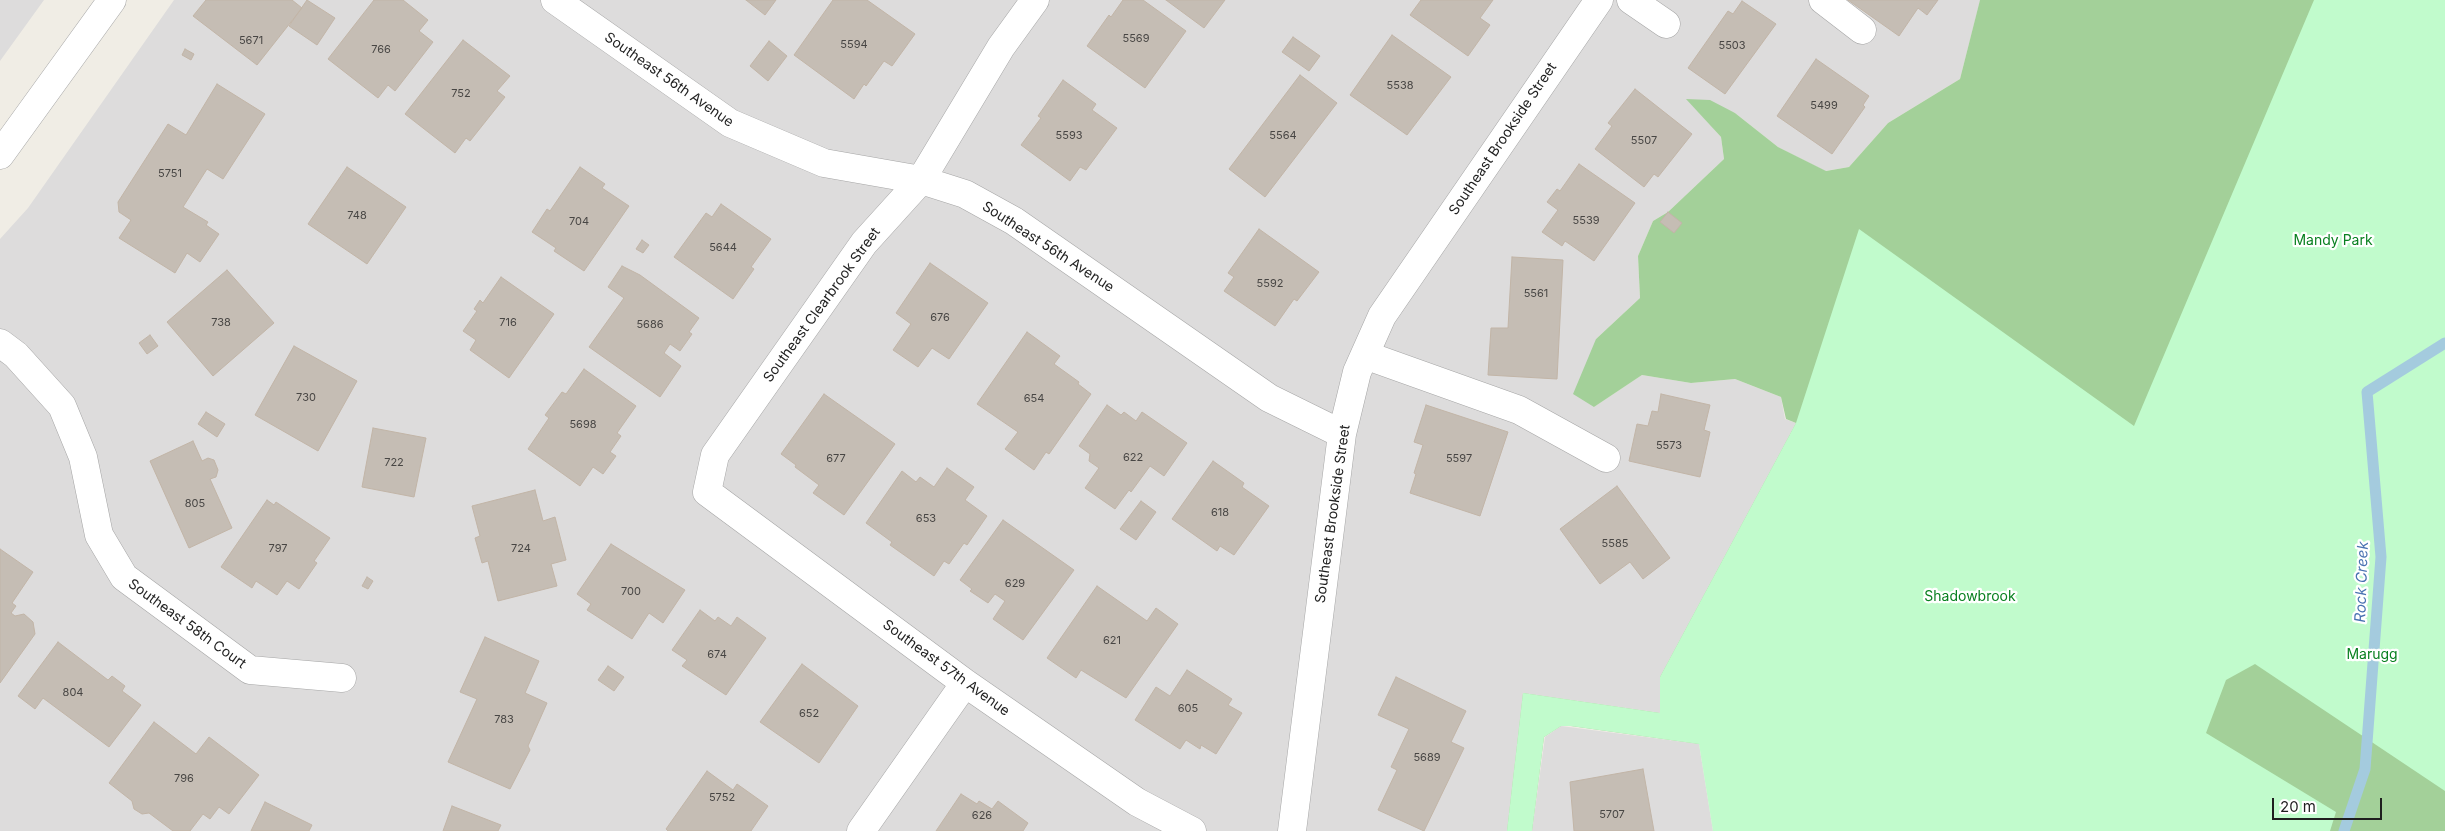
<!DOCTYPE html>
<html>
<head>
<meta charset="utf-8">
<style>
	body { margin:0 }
	#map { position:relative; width:2445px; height:831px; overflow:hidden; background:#f0ede5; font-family:Inter,sans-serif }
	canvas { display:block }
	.scale { position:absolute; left:2272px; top:798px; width:110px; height:22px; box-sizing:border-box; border:2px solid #1f1f1f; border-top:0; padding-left:6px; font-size:15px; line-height:18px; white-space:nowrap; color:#1f1f1f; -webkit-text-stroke:4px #fff; paint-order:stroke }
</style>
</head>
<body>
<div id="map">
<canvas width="2445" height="831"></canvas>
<div class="scale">20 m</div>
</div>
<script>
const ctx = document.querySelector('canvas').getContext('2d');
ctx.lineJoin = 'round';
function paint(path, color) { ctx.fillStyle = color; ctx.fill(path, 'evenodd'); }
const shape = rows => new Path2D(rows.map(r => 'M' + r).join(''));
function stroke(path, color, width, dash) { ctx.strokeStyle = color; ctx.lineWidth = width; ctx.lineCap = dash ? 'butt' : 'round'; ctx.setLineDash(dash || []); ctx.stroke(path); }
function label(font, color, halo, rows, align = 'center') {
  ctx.font = font + ' Inter,sans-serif'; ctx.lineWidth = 4.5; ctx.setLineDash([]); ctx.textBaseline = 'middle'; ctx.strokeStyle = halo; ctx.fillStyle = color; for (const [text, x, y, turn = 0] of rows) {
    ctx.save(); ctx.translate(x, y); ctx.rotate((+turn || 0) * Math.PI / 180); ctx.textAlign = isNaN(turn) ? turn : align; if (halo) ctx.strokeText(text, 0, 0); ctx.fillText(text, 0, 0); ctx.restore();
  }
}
paint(shape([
	[0,0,44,0,0,61],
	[174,0,1980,0,1980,1,1960,79,1888,123,1849,167,1825,171,1778,147,1735,113,1687,99,1721,137,1724,159,1668,212,1653,221,1638,256,1640,298,1596,339,1594,407,1642,375,1691,383,1735,379,1781,397,1785,419,1796,423,1660,677,1661,713,1523,693,1507,831,0,831,0,239,28,208],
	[1561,726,1699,744,1713,831,1532,831,1545,737]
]), '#dddcdc');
paint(shape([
	[1980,0,2445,0,2445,831,2121,831,1699,744,1571,726,1561,726,1544,737,1532,831,1507,831,1523,693,1660,713,1660,677,1796,423,1786,419,1781,397,1735,379,1691,383,1642,375,1594,407,1573,394,1596,339,1640,298,1638,256,1653,221,1668,212,1724,159,1721,137,1686,99,1710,100,1735,113,1778,147,1826,171,1849,167,1888,123,1960,79]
]), '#a3d099');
paint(shape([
	[2314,0,2445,0,2445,791,2255,664,2226,680,2206,733,2336,812,2330,831,1713,831,1699,744,1571,726,1561,726,1544,737,1532,831,1507,831,1523,693,1660,713,1660,677,1796,423,1859,229,2134,426]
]), '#c1fbcc');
stroke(shape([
	[2344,831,2365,769,2381,557,2367,392,2445,343]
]), '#a4cbde', 11);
const building = shape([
	[206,0,292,0,302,8,257,65,193,16,206,0],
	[307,0,335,18,317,45,289,26,307,0],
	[374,0,403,0,428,20,419,31,433,42,395,91,388,85,378,98,328,59,374,0],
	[746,0,776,0,765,15,746,0],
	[833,0,867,0,915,34,892,66,884,61,866,86,864,84,854,99,794,55,833,0],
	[1123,0,1143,0,1186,31,1145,88,1087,46,1109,15,1111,17,1123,0],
	[1166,0,1225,0,1204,28,1166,0],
	[1421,0,1493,0,1480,18,1490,25,1468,56,1410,15,1421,0],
	[1848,0,1938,0,1927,15,1918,8,1899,36,1848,0],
	[1742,1,1776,24,1725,94,1688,68,1728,11,1733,14,1742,1],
	[1392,35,1451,77,1407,135,1350,95,1392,35],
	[1293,37,1320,56,1309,71,1282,52,1293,37],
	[463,40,510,76,497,91,505,97,470,141,466,138,455,153,405,114,463,40],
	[769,41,787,56,768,81,750,66,769,41],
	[185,49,194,54,191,60,182,55,185,49],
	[1816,59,1869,96,1863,105,1865,107,1832,154,1777,116,1816,59],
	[1300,75,1337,103,1265,197,1229,169,1300,75],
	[1063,80,1096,104,1092,110,1117,128,1086,170,1080,167,1070,181,1021,145,1041,118,1038,116,1063,80],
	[217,84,265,114,223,179,207,169,183,207,208,222,206,225,219,234,200,262,187,253,175,273,119,238,131,220,119,212,118,202,168,124,186,135,217,84],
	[1635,89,1692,134,1658,177,1654,174,1644,187,1595,149,1612,126,1608,123,1635,89],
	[1579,164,1635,203,1594,261,1565,241,1562,246,1542,232,1558,210,1547,202,1557,189,1560,191,1579,164],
	[347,167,406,207,367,264,308,224,347,167],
	[580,167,605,184,602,188,629,206,584,271,554,251,556,248,532,232,547,209,550,211,580,167],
	[721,204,771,239,751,267,754,269,733,299,674,257,706,213,712,217,721,204],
	[1668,212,1682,223,1674,233,1660,222,1668,212],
	[1259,229,1319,272,1297,301,1294,299,1275,326,1224,291,1234,277,1228,273,1259,229],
	[642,240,649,245,643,253,636,249,642,240],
	[1512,257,1563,260,1557,379,1488,375,1491,328,1508,328,1512,257],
	[930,263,988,303,949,359,932,348,918,367,893,350,911,324,896,313,930,263],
	[622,266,640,275,699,318,689,332,692,334,680,351,670,344,664,353,681,366,660,397,589,347,624,298,608,287,622,266],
	[227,270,274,323,213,376,167,322,227,270],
	[501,277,554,314,509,378,470,350,476,340,463,331,477,311,474,309,480,300,483,303,501,277],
	[1027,332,1060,356,1054,364,1079,382,1078,384,1091,394,1049,454,1046,452,1034,470,1005,449,1018,432,977,404,1027,332],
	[150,335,158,346,147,354,139,343,150,335],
	[294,346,357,381,318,451,255,415,294,346],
	[584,369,636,406,617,433,621,436,610,452,616,456,603,474,593,467,580,486,528,449,549,418,545,415,562,392,566,394,584,369],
	[824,394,895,444,844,515,813,493,819,485,795,467,796,465,781,454,824,394],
	[1661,394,1710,405,1704,430,1710,432,1700,477,1629,461,1637,424,1648,426,1652,411,1658,412,1661,394],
	[1107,405,1121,415,1124,412,1136,421,1142,412,1187,443,1164,476,1150,466,1131,492,1129,490,1115,509,1085,488,1099,468,1089,461,1090,454,1079,446,1107,405],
	[1426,405,1508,432,1480,516,1410,493,1416,474,1414,473,1423,445,1414,442,1426,405],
	[206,412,225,424,217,437,198,424,206,412],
	[373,428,426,438,414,497,362,487,373,428],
	[193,441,202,461,208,458,214,460,218,470,216,477,210,479,232,528,189,548,150,461,193,441],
	[1213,461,1244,483,1242,487,1269,506,1234,555,1220,546,1217,551,1172,519,1213,461],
	[947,468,974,487,965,500,987,516,967,545,964,543,949,564,944,561,934,576,890,545,892,542,866,523,902,471,916,482,920,477,934,487,947,468],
	[1617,486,1670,558,1643,579,1630,562,1600,584,1560,529,1617,486],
	[535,490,543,521,555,517,566,560,551,564,557,586,498,601,488,561,482,563,475,538,480,536,472,506,535,490],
	[267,500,274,505,276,502,330,538,314,561,317,563,299,589,287,581,277,595,256,581,252,588,221,567,267,500],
	[1141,501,1156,512,1136,540,1120,529,1141,501],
	[1003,520,1074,570,1023,640,993,619,1005,601,995,594,988,603,970,591,972,589,960,580,1003,520],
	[611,544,685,590,663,623,649,613,632,639,587,610,591,604,577,594,611,544],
	[0,549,33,572,12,603,16,606,11,613,15,616,24,614,33,622,35,634,0,683,0,549],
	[367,577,373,581,368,589,362,586,367,577],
	[1097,586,1147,621,1156,608,1178,624,1126,698,1081,670,1076,678,1047,658,1097,586],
	[700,610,715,621,718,617,731,626,737,617,766,638,726,695,682,666,687,660,672,650,700,610],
	[485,637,539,661,525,693,547,703,528,746,530,750,510,789,448,762,477,699,460,692,485,637],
	[58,642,108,680,112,676,125,686,122,691,141,705,109,747,43,698,35,709,18,696,58,642],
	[802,664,858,706,819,763,760,722,802,664],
	[608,666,624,677,614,691,598,680,608,666],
	[1187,670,1232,699,1228,705,1242,713,1216,754,1201,745,1200,749,1186,740,1180,749,1135,720,1156,687,1170,696,1187,670],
	[1396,677,1466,711,1451,742,1464,748,1424,831,1378,810,1397,770,1391,767,1409,729,1378,715,1396,677],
	[154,722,196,754,209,737,259,775,229,814,219,807,210,819,203,814,190,831,173,831,149,813,142,814,134,809,132,801,109,783,154,722],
	[1643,769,1654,831,1574,831,1570,782,1643,769],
	[707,771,733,790,737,784,768,806,751,831,668,831,666,829,707,771],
	[961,794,977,804,979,801,992,809,998,801,1028,823,1023,831,936,831,961,794],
	[265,802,312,825,309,831,251,831,265,802],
	[452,806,501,825,498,831,443,831,452,806]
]);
paint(building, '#c5bdb4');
stroke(building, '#c2b5a7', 1);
const minor = shape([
	[555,0,730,123,824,163,921,180,965,194,1014,221,1269,398,1342,434],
	[1035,0,1001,47,921,180,864,243,715,455,707,492,965,683,1137,802,1192,831],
	[1631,0,1666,24],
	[1823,0,1862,30],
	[0,155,112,0],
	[0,343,16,355,62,406,83,457,99,535,124,577,250,670,342,678],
	[1365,355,1519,410,1606,458],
	[861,831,965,683],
	[1292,831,1342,434,1357,372,1382,316,1599,0]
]);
stroke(minor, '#a6a6a6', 29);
stroke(minor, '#fff', 28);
label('11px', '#484644', null, [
	["5569",1136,39],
	["5671",251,41],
	["5594",854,45],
	["5503",1732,46],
	["766",381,50],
	["5538",1400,86],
	["752",461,94],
	["5499",1824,106],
	["5593",1069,136],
	["5564",1283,136],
	["5507",1644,141],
	["5751",170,174],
	["748",357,216],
	["5539",1586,221],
	["704",579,222],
	["5644",723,248],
	["5592",1270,284],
	["5561",1536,294],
	["676",940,318],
	["738",221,323],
	["716",508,323],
	["5686",650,325],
	["730",306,398],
	["654",1034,399],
	["5698",583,425],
	["5573",1669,446],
	["622",1133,458],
	["677",836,459],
	["5597",1459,459],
	["722",394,463],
	["805",195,504],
	["618",1220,513],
	["653",926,519],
	["5585",1615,544],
	["797",278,549],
	["724",521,549],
	["629",1015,584],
	["700",631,592],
	["621",1112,641],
	["674",717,655],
	["804",73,693],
	["605",1188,709],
	["652",809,714],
	["783",504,720],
	["5689",1427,758],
	["796",184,779],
	["5752",722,798],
	["5707",1612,815],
	["626",982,816]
]);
label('14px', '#1f1f1f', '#fff', [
	["Southeast 56th Avenue",669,80,35],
	["Southeast Brookside Street",1503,139,-56],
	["Southeast 56th Avenue",1048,247,33],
	["Southeast Clearbrook Street",822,305,-54],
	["Southeast Brookside Street",1333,514,-82],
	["Southeast 58th Court",187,624,36],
	["Southeast 57th Avenue",946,668,36]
]);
label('14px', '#098020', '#fff', [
	["Mandy Park",2333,241],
	["Shadowbrook",1970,597],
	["Marugg",2372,655]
]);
label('italic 15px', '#4972b1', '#fff', [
	["Rock Creek",2362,582,-88]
]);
</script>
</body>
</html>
